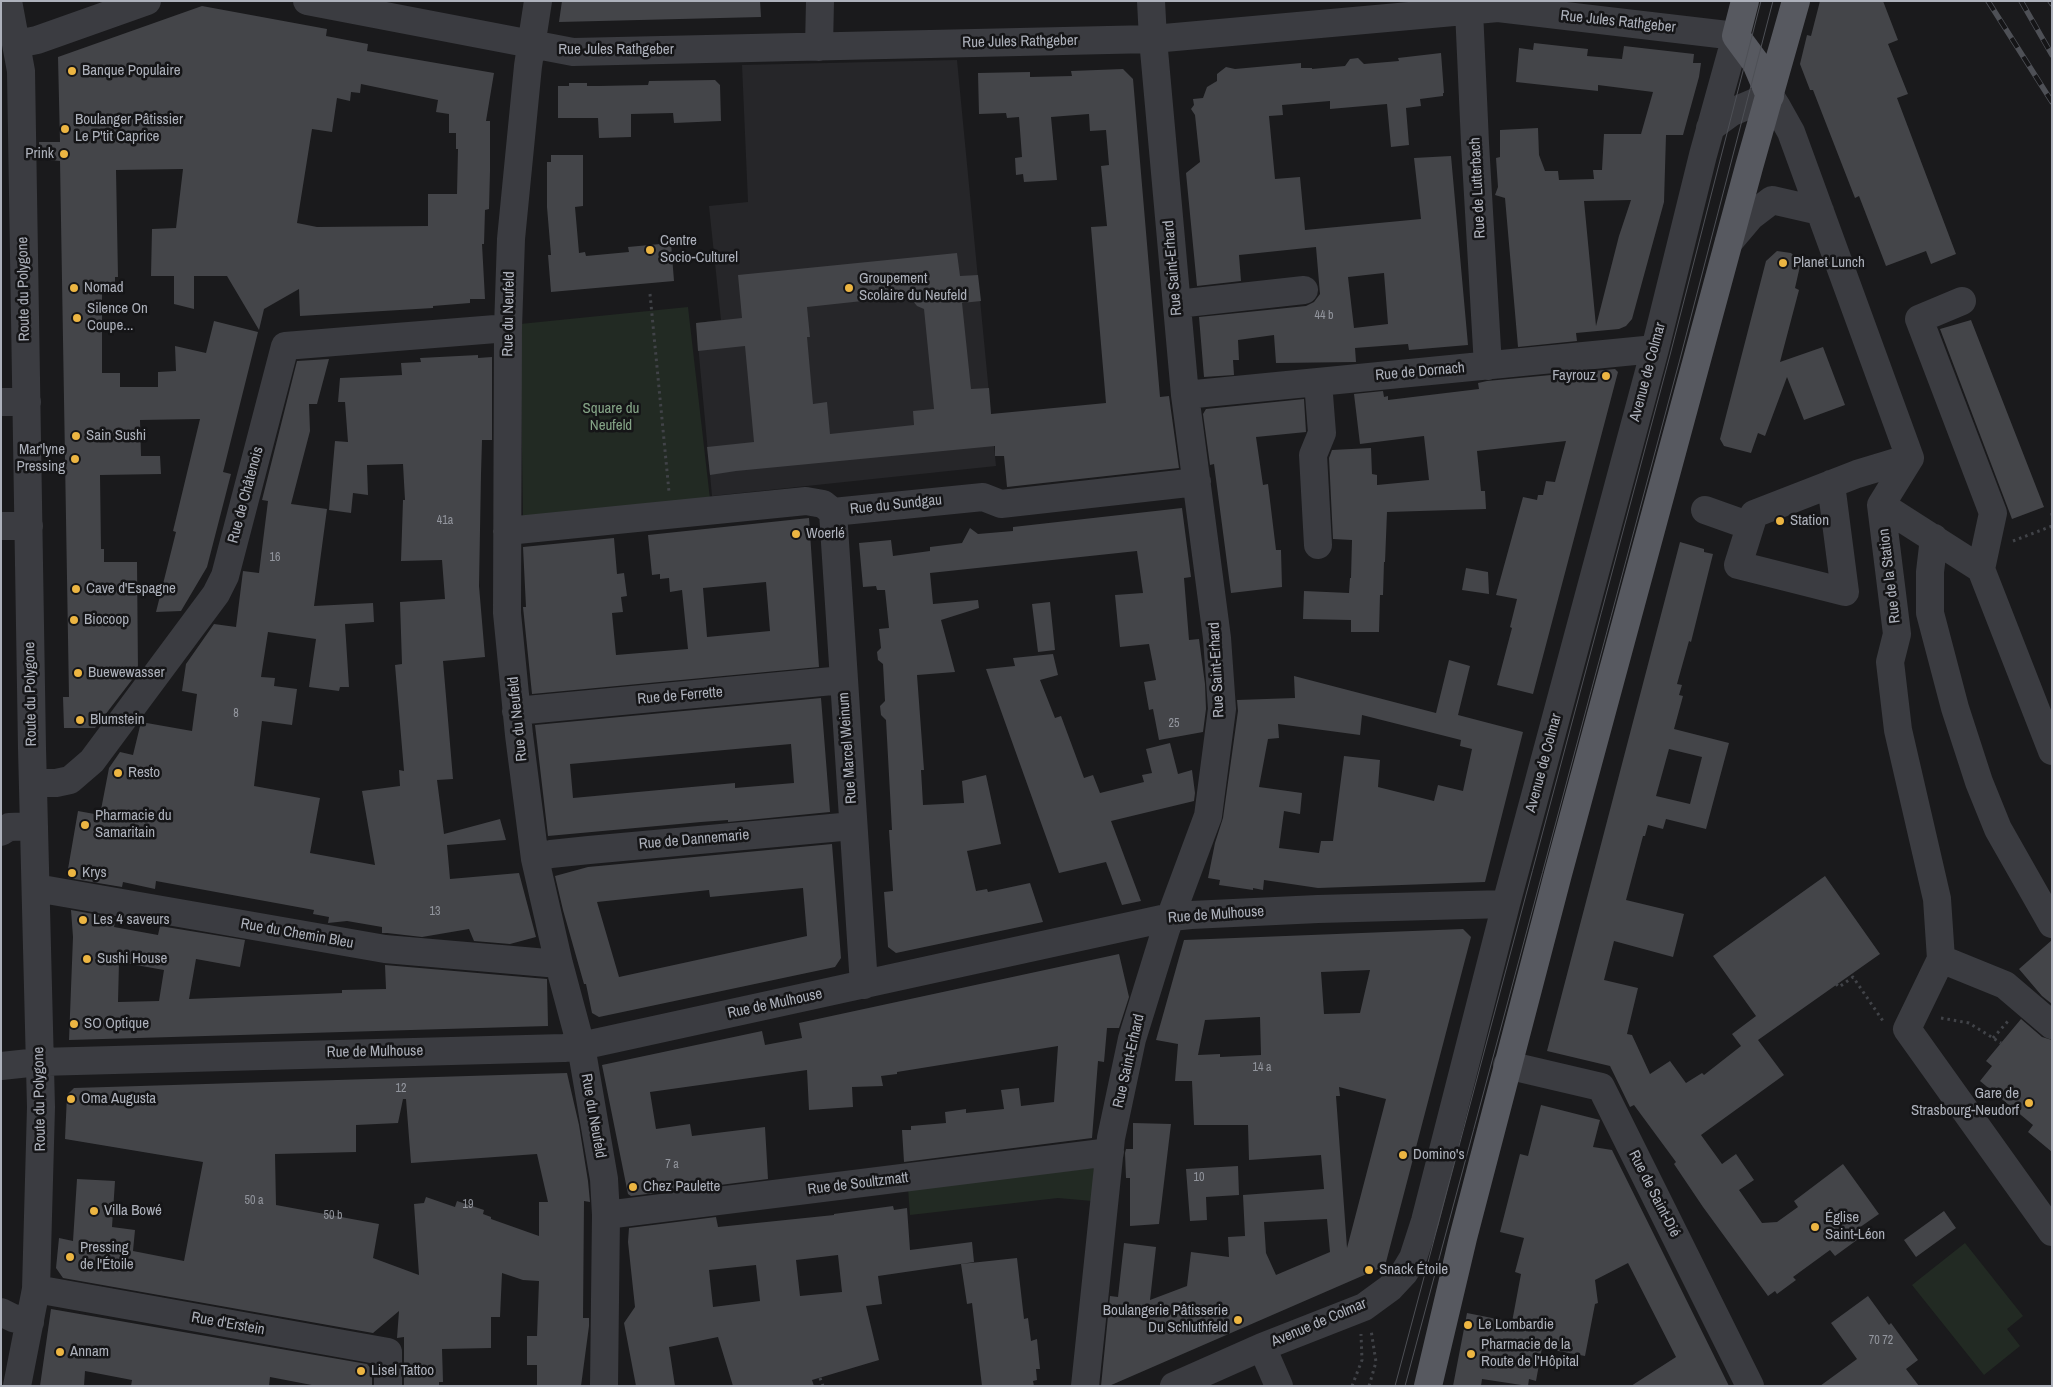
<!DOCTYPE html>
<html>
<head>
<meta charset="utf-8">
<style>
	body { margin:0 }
	#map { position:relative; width:2053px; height:1387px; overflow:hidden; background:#1a1a1c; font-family:"Archivo Narrow",sans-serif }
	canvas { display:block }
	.frame { position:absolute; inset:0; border:2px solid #adb1bb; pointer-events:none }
</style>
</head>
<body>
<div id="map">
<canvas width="2053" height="1387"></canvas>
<div class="frame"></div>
</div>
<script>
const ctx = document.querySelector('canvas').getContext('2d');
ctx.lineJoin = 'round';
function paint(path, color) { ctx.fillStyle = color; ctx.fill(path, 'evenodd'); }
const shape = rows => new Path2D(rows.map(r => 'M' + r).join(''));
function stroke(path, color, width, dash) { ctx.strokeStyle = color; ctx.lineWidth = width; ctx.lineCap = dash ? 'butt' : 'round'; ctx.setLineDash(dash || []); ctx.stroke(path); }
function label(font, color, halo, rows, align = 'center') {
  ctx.font = font + ' "Archivo Narrow",sans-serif'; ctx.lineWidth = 5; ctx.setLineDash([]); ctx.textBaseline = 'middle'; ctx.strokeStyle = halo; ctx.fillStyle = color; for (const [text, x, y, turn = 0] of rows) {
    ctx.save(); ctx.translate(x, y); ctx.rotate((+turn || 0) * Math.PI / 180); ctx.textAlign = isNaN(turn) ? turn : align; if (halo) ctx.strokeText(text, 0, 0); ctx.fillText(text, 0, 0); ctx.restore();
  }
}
paint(shape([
	[957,60,996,466,712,496,696,323,721,320,709,206,748,202,742,65]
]), '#262629');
paint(shape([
	[688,307,710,499,523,516,520,324],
	[1094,1168,1092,1201,1058,1198,910,1215,908,1188],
	[1965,1243,2023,1316,2007,1329,2020,1346,1984,1375,1912,1285]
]), '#222a23');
paint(shape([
	[562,1,760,1,761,17,559,22],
	[1820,1,1883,1,1898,40,1888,44,1908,94,1897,98,1956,254,1931,264,1926,251,1886,266,1859,196,1855,198,1813,90,1810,90,1800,64,1807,35,1811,36],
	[202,6,327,29,326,36,368,44,367,51,494,73,486,121,490,121,490,171,489,209,485,210,484,244,482,244,485,299,470,299,470,303,433,306,433,308,300,316,299,289,264,309,259,330,227,276,194,276,194,309,174,304,174,276,151,276,152,229,176,228,183,169,116,170,118,277,115,277,115,284,104,284,104,294,102,293,102,373,120,373,120,387,158,387,158,372,176,371,175,346,206,353,214,321,258,332,223,472,231,474,207,567,181,611,156,612,176,532,173,531,200,419,140,420,141,456,160,456,161,474,100,475,101,549,104,549,104,562,137,562,138,672,95,728,64,728,63,697,69,697,60,161,39,159,39,142,60,142,58,57],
	[361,84,438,100,436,112,449,114,449,133,456,133,456,149,458,149,457,194,428,194,428,226,317,227,297,223,312,129,332,132,337,98,350,101,351,92,360,93],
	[1534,43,1588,49,1587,56,1622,59,1624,46,1694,54,1693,63,1701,63,1699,77,1683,135,1666,135,1664,202,1632,319,1626,326,1619,329,1576,333,1577,341,1518,347,1505,198,1495,195,1498,187,1496,158,1500,157,1500,130,1538,128,1539,155,1545,171,1558,171,1559,180,1594,179,1593,170,1602,170,1604,134,1641,134,1653,92,1598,85,1598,91,1516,82,1519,48,1533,50],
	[1631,200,1619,236,1596,326,1584,201],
	[1441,53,1444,93,1443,93,1443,96,1420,99,1421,106,1406,108,1409,145,1391,147,1387,104,1330,109,1330,101,1282,105,1283,115,1269,116,1275,179,1300,177,1305,230,1421,219,1414,158,1451,156,1468,345,1409,350,1408,344,1355,348,1356,362,1276,363,1274,335,1238,340,1239,360,1233,360,1234,375,1204,377,1199,317,1306,306,1314,302,1320,294,1316,247,1239,255,1241,281,1197,286,1186,173,1200,162,1195,115,1191,109,1194,105,1193,99,1203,98,1207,87,1217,81,1217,74,1226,67,1235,69,1301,63,1301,68,1312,68,1312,69,1345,66,1350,59,1358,58,1364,64,1399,61,1398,58],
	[1384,273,1388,324,1354,328,1348,277],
	[1123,69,1133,79,1160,397,1169,396,1179,468,1007,487,1004,456,995,456,995,446,736,471,710,475,707,447,754,442,745,346,698,351,696,323,742,318,738,275,957,253,960,276,978,275,981,301,962,303,971,389,989,388,991,414,1106,403,1091,227,1107,226,1101,166,1109,165,1106,130,1090,131,1089,114,1051,117,1057,180,1024,182,1023,174,1016,175,1015,158,1022,157,1019,117,1007,118,1006,113,979,114,978,73,1030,72,1030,77,1072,76,1071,71],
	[909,296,917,306,924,309,934,409,913,411,914,425,830,434,827,402,813,404,807,337,810,337,807,307],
	[715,80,720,85,721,121,674,123,673,113,631,114,631,137,599,138,598,118,558,118,558,86,569,86,569,83,587,83,587,86,599,86,648,85,649,81],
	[551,155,583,155,583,206,575,207,579,253,585,252,586,256,629,252,628,247,671,243,674,281,551,292,548,255,551,255,547,207,547,162,551,162],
	[1777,251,1791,253,1797,259,1800,266,1795,288,1799,290,1780,362,1823,347,1845,405,1804,420,1787,377,1765,436,1758,433,1751,453,1724,446,1720,439,1766,261],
	[1971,320,2044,507,2012,519,1940,329],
	[478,355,478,358,492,357,492,440,482,440,481,474,479,586,485,657,443,661,453,779,437,780,444,834,500,819,506,840,447,845,450,879,519,873,536,937,510,944,474,941,469,929,422,937,387,933,382,933,382,927,347,921,328,923,329,917,313,914,314,910,156,881,155,889,123,882,122,887,68,878,68,869,78,811,100,815,109,768,120,752,133,755,141,722,192,731,197,694,182,691,186,664,214,624,236,627,243,571,259,573,268,501,262,500,297,361,329,359,317,404,309,404,310,431,291,504,327,509,314,606,373,603,374,622,345,624,349,687,340,687,339,691,309,687,316,639,268,632,261,677,275,678,274,686,297,689,292,725,262,721,254,786,320,798,310,853,375,865,362,791,400,786,399,770,404,771,395,665,402,664,400,602,445,599,442,560,401,561,403,500,405,500,403,464,367,465,368,495,353,493,351,513,329,510,335,441,348,442,345,402,338,402,340,378,402,375,401,363,421,362,420,358],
	[1615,369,1618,372,1533,694,1497,685,1512,628,1510,627,1517,599,1496,595,1523,497,1537,500,1538,495,1543,495,1546,481,1555,482,1566,441,1477,451,1481,491,1485,491,1486,509,1387,512,1385,562,1384,562,1383,595,1380,595,1379,632,1351,632,1351,620,1303,619,1304,591,1349,593,1350,578,1351,578,1352,540,1333,539,1329,458,1332,450,1371,448,1372,474,1377,475,1377,485,1429,480,1424,436,1360,444,1354,394,1383,391,1384,397,1388,396,1388,400,1479,389,1478,383,1487,381],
	[1304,399,1306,432,1256,437,1263,485,1268,484,1276,550,1281,550,1282,587,1231,593,1214,464,1210,465,1203,414,1206,409],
	[1182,508,1191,577,1184,578,1189,640,1199,639,1205,684,1206,709,1203,732,1159,740,1153,709,1149,710,1144,682,1156,680,1149,644,1120,647,1115,595,1143,593,1137,551,930,573,933,604,978,600,979,608,941,620,955,672,917,675,924,770,921,770,923,805,964,803,962,781,986,775,1001,844,967,851,976,891,987,889,988,892,1030,883,1043,922,896,953,888,947,884,892,893,891,889,830,892,830,886,720,881,715,880,706,885,701,883,664,878,660,877,652,881,648,879,629,889,628,885,590,877,590,876,586,863,587,859,543,891,540,893,556,930,551,930,547,962,543,970,528,978,534,1013,531,1013,527],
	[809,518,819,667,532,694,523,607,526,607,523,547,614,538,617,574,624,573,627,596,621,597,623,612,612,613,616,655,688,649,682,590,670,592,669,578,660,579,660,574,652,575,648,535],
	[766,582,770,631,707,637,703,588],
	[1680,542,1704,549,1704,552,1713,554,1691,642,1689,641,1677,684,1682,685,1679,695,1683,696,1674,729,1729,743,1706,829,1666,819,1663,829,1648,825,1645,836,1643,836,1626,900,1684,914,1673,957,1614,941,1604,980,1638,988,1627,1034,1632,1035,1650,1074,1670,1061,1686,1083,1702,1073,1704,1075,1741,1046,1732,1034,1756,1016,1713,956,1825,876,1880,954,1758,1040,1784,1075,1701,1135,1722,1164,1736,1154,1754,1180,1739,1190,1762,1223,1777,1222,1798,1207,1794,1201,1843,1164,1879,1214,1856,1230,1861,1237,1835,1256,1830,1250,1793,1277,1796,1280,1777,1294,1775,1291,1768,1296,1703,1207,1674,1164,1676,1162,1634,1105,1630,1107,1610,1066,1547,1051],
	[1669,749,1702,757,1690,804,1656,796],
	[1466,568,1488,572,1489,594,1462,590],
	[1050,602,1055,650,1038,652,1032,604],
	[1053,654,1058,675,1040,680,1055,718,1061,716,1084,778,1093,775,1100,793,1144,782,1142,775,1152,773,1146,749,1170,743,1178,774,1192,770,1195,793,1194,801,1111,821,1141,901,1122,905,1106,862,1059,873,986,669,1015,666,1013,658],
	[1449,660,1470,666,1458,715,1523,732,1485,882,1318,888,1264,880,1263,890,1253,888,1253,890,1219,885,1220,880,1208,878,1215,843,1223,818,1238,711,1237,700,1295,698,1294,676,1436,713],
	[1362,715,1461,740,1460,746,1472,749,1463,791,1438,785,1434,801,1378,787,1380,760,1344,756,1333,841,1321,841,1319,853,1279,848,1284,811,1300,814,1302,793,1259,787,1268,739,1279,738,1278,724,1360,735],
	[821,698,830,812,728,822,728,820,701,822,548,836,535,725],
	[791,744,794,783,735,788,735,783,573,798,570,764],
	[832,844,841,958,835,967,599,1017,592,1013,586,984,584,984,563,910,555,876,588,867],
	[803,888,807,936,619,977,597,902,709,890,710,897],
	[71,910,116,918,114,927,158,935,160,926,245,940,240,967,196,959,189,999,342,993,342,990,386,989,385,965,547,979,548,1026,69,1040,73,937],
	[119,962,164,970,159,1001,118,1002],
	[1463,929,1471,937,1385,1266,1109,1386,1101,1386,1110,1296,1118,1297,1124,1243,1156,1247,1150,1300,1187,1286,1191,1252,1229,1257,1228,1237,1245,1236,1243,1195,1324,1189,1321,1155,1249,1160,1248,1125,1194,1125,1192,1081,1175,1081,1178,1044,1156,1040,1184,940],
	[1370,970,1360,1013,1324,1014,1321,972],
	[1260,1017,1261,1055,1220,1057,1220,1054,1198,1055,1205,1020],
	[1339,1087,1386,1099,1347,1248,1336,1096,1340,1096],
	[1327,1219,1330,1252,1276,1275,1266,1253,1264,1222],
	[2052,940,2052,1004,2042,996,2019,969],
	[1119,954,1129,997,1119,1028,1107,1028,1104,1062,1098,1061,1092,1138,904,1162,902,1130,911,1130,911,1126,946,1123,945,1112,966,1109,966,1113,1004,1109,1001,1090,1019,1088,1021,1106,1054,1102,1058,1046,897,1072,897,1074,881,1076,883,1086,852,1087,853,1107,809,1110,807,1070,650,1092,656,1129,690,1124,692,1136,765,1127,768,1179,631,1196,628,1194,602,1065,762,1031,765,1045,802,1038,799,1023],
	[2021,1019,2042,1037,2052,1040,2052,1152,2028,1132,2033,1125,1980,1081,1992,1066,1986,1061],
	[567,1073,579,1125,588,1181,590,1202,584,1201,583,1318,589,1318,589,1326,581,1386,537,1386,537,1365,527,1365,527,1336,537,1336,539,1281,523,1280,502,1273,500,1317,491,1317,491,1348,442,1349,443,1382,439,1382,439,1386,404,1386,404,1337,397,1338,399,1311,373,1333,63,1278,56,1268,59,1238,73,1241,77,1179,115,1181,112,1227,135,1230,133,1251,184,1261,203,1162,65,1139,67,1095,74,1088],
	[403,1099,406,1099,411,1163,537,1154,548,1202,539,1202,539,1236,491,1219,491,1217,483,1214,484,1210,457,1201,455,1207,426,1197,424,1203,414,1204,419,1275,373,1258,379,1224,276,1205,275,1154,356,1152,356,1125,398,1123],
	[1541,1105,1600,1120,1593,1147,1612,1150,1729,1386,1631,1386,1676,1357,1628,1263,1595,1280,1598,1303,1595,1304,1585,1356,1542,1348,1536,1381,1529,1379,1528,1386,1482,1379,1481,1386,1453,1386,1467,1313,1512,1322,1521,1274,1515,1272,1524,1238,1500,1232,1520,1154,1528,1156],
	[1133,1123,1171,1124,1159,1224,1130,1226,1130,1178,1126,1178,1125,1153,1126,1149,1133,1149],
	[1238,1166,1239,1195,1206,1197,1207,1220,1190,1221,1186,1169],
	[893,1206,894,1210,907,1208,910,1250,972,1242,974,1262,878,1276,882,1304,866,1306,879,1360,812,1380,814,1386,733,1386,718,1337,669,1347,675,1386,636,1386,624,1323,635,1307,628,1242,629,1228,716,1217,718,1227,834,1215,834,1214],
	[838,1255,842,1292,800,1296,796,1260],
	[756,1265,760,1301,713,1307,709,1270],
	[1944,1211,1956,1228,1916,1257,1904,1240],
	[1017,1258,1024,1319,1028,1318,1031,1341,1037,1339,1040,1369,1036,1369,1037,1380,1033,1381,1034,1386,982,1386,972,1303,967,1304,961,1264],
	[1868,1296,1889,1325,1891,1323,1918,1360,1906,1369,1919,1386,1820,1386,1857,1359,1831,1323],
	[51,1309,367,1364,372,1370,372,1386,317,1386,270,1377,269,1386,131,1386,132,1380,85,1371,84,1386,40,1386]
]), '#444549');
stroke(shape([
	[650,294,669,492],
	[2052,513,2052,516],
	[2013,541,2052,526],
	[1836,984,1839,987,1853,977,1883,1021],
	[1941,1018,1969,1023,2001,1043],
	[1993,1038,2009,1020],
	[820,1378,823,1386],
	[1352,1386,1362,1360,1361,1334],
	[1369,1386,1376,1362,1371,1330]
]), '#414348', 3, [2.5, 4]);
stroke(shape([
	[8,1,21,71,32,748,41,1107,36,1289,17,1386],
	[307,1,573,52,1153,39,1498,8,1736,36,1703,155,1655,349,1506,904,1425,1221,1413,1258,1404,1273,1390,1288,1364,1307,1262,1347,1174,1386],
	[538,1,528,66,511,239,508,328,507,613,519,735,535,859,559,964,581,1046,604,1179,606,1215,604,1386],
	[1469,10,1475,143,1488,366],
	[17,44,37,40,147,1],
	[819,47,820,1],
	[1710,128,1732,112,1770,96,1777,107,1791,132,1910,458],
	[1729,242,1751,216,1772,200,1820,211],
	[1962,301,1919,319,1993,513,1981,569],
	[1177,304,1304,290],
	[1318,382,1322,433,1313,455,1318,545],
	[1185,395,1655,349],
	[1,402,27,402],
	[1910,458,1881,505,1897,634,1890,662,1898,730,1937,899,1941,959],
	[1831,484,1845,592,1738,565,1754,514,1857,474,1910,458],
	[1881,505,1981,569,2052,751],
	[1705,510,1750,526],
	[833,512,864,985],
	[1,526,29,526],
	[507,531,806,501,823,504,833,512,983,497,1001,504,1197,482],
	[1934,538,1930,572,1930,613,1955,708,1979,782,1998,829,2052,924],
	[516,711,843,680],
	[33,783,56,783,70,780,92,761,216,594,225,576,285,346,508,328],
	[1,832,9,827,34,826],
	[535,859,551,854,589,850,853,826],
	[36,888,385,949,559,964],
	[1941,959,1907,1029,2052,1232],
	[1941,959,2005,985,2052,1025],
	[1507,1065,1601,1087,1750,1386],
	[1,1066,39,1062,564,1048,581,1046,1171,917,1191,915,1318,909,1506,904],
	[606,1215,1110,1152],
	[36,1289,388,1352,388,1386],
	[1,1312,13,1318,30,1322],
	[1262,1347,1279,1386],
	[1085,1386,1111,1138,1132,1039,1166,929,1208,816,1222,709,1217,638,1185,395,1153,39,1151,1]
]), '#3b3c41', 28);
stroke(shape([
	[1745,1,1736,36,1756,63,1770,96],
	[1428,1386,1463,1238,1558,874,1749,167,1796,1]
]), '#575960', 28);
stroke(shape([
	[1395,1386,1670,355,1761,1],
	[1405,1386,1680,359,1773,1]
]), '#4e5056', 1);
const rail = shape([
	[1988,1,2052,102],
	[2021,1,2052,55],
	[2050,1,2052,4]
]);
stroke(rail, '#4e5056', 5.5);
stroke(rail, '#151517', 4, [11]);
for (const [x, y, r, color] of [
	[72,71,5,"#ecb542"],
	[65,129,5,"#ecb542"],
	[64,154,5,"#ecb542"],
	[650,250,5,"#ecb542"],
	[1783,263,5,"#ecb542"],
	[74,288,5,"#ecb542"],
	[849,288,5,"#ecb542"],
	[77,318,5,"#ecb542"],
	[1606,376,5,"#ecb542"],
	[76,436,5,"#ecb542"],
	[75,459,5,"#ecb542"],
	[1780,521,5,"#ecb542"],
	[796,534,5,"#ecb542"],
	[76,589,5,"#ecb542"],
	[74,620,5,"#ecb542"],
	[78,673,5,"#ecb542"],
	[80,720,5,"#ecb542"],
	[118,773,5,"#ecb542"],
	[85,825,5,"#ecb542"],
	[72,873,5,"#ecb542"],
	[83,920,5,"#ecb542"],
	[87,959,5,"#ecb542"],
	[74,1024,5,"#ecb542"],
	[71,1099,5,"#ecb542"],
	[2029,1103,5,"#ecb542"],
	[1403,1155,5,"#ecb542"],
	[633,1187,5,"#ecb542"],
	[94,1211,5,"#ecb542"],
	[1815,1227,5,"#ecb542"],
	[70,1257,5,"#ecb542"],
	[1369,1270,5,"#ecb542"],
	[1238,1320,5,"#ecb542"],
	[1468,1325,5,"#ecb542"],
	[60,1352,5,"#ecb542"],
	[1471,1354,5,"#ecb542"],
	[361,1371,5,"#ecb542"]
]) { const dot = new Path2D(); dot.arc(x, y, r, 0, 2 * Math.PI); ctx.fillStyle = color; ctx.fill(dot); stroke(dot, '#151517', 2); }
label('12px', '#93969e', null, [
	["44 b",1324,316],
	["41a",445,521],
	["16",275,558],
	["8",236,714],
	["25",1174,724],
	["13",435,912],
	["14 a",1262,1068],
	["12",401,1089],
	["7 a",672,1165],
	["10",1199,1178],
	["50 a",254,1201],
	["19",468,1205],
	["50 b",333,1216],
	["70 72",1881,1341]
]);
label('15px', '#adb1bb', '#151517', [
	["Rue Jules Rathgeber",1618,22,6],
	["Rue Jules Rathgeber",1020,42,-1],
	["Rue Jules Rathgeber",616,50],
	["Rue de Lutterbach",1478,188,-93],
	["Rue Saint-Erhard",1173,268,-95],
	["Route du Polygone",24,289,-91],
	["Rue du Neufeld",509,314,-89],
	["Rue de Dornach",1420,372,-5],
	["Avenue de Colmar",1648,372,-75],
	["Rue de Châtenois",246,495,-75],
	["Rue du Sundgau",896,505,-6],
	["Rue de la Station",1890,576,-97],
	["Rue Saint-Erhard",1217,670,-93],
	["Route du Polygone",31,694,-91],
	["Rue de Ferrette",680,696,-5],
	["Rue du Neufeld",518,719,-96],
	["Rue Marcel Weinum",848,748,-94],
	["Avenue de Colmar",1544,763,-75],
	["Rue de Dannemarie",694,840,-5],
	["Rue de Mulhouse",1216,915,-4],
	["Rue du Chemin Bleu",297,934,10],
	["Rue de Mulhouse",775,1004,-12],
	["Rue de Mulhouse",375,1052,-1],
	["Rue Saint-Erhard",1129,1061,-77],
	["Route du Polygone",40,1099,-91],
	["Rue du Neufeld",593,1116,80],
	["Rue de Soultzmatt",858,1184,-7],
	["Rue de Saint-Dié",1654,1194,63],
	["Avenue de Colmar",1319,1323,-23],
	["Rue d'Erstein",228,1324,10]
]);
label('15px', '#adb1bb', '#151517', [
	["Banque Populaire",82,71],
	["Boulanger Pâtissier",75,120],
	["Le P'tit Caprice",75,137],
	["Prink",54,154,"right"],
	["Centre",660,241],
	["Socio-Culturel",660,258],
	["Planet Lunch",1793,263],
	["Groupement",859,279],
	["Scolaire du Neufeld",859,296],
	["Nomad",84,288],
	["Silence On",87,309],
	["Coupe...",87,326],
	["Fayrouz",1596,376,"right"],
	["Sain Sushi",86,436],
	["Mar'lyne",65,450,"right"],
	["Pressing",65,467,"right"],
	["Station",1790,521],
	["Woerlé",806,534],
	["Cave d'Espagne",86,589],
	["Biocoop",84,620],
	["Buewewasser",88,673],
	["Blumstein",90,720],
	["Resto",128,773],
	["Pharmacie du",95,816],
	["Samaritain",95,833],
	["Krys",82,873],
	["Les 4 saveurs",93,920],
	["Sushi House",97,959],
	["SO Optique",84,1024],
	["Gare de",2019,1094,"right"],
	["Strasbourg-Neudorf",2019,1111,"right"],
	["Oma Augusta",81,1099],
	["Domino's",1413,1155],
	["Chez Paulette",643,1187],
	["Villa Bowé",104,1211],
	["Église",1825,1218],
	["Saint-Léon",1825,1235],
	["Pressing",80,1248],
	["de l'Étoile",80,1265],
	["Snack Étoile",1379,1270],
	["Boulangerie Pâtisserie",1228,1311,"right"],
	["Du Schluthfeld",1228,1328,"right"],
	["Le Lombardie",1478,1325],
	["Pharmacie de la",1481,1345],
	["Route de l’Hôpital",1481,1362],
	["Annam",70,1352],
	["Lisel Tattoo",371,1371]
], 'left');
label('15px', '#85a587', '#151517', [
	["Square du",611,409],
	["Neufeld",611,426]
]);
</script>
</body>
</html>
